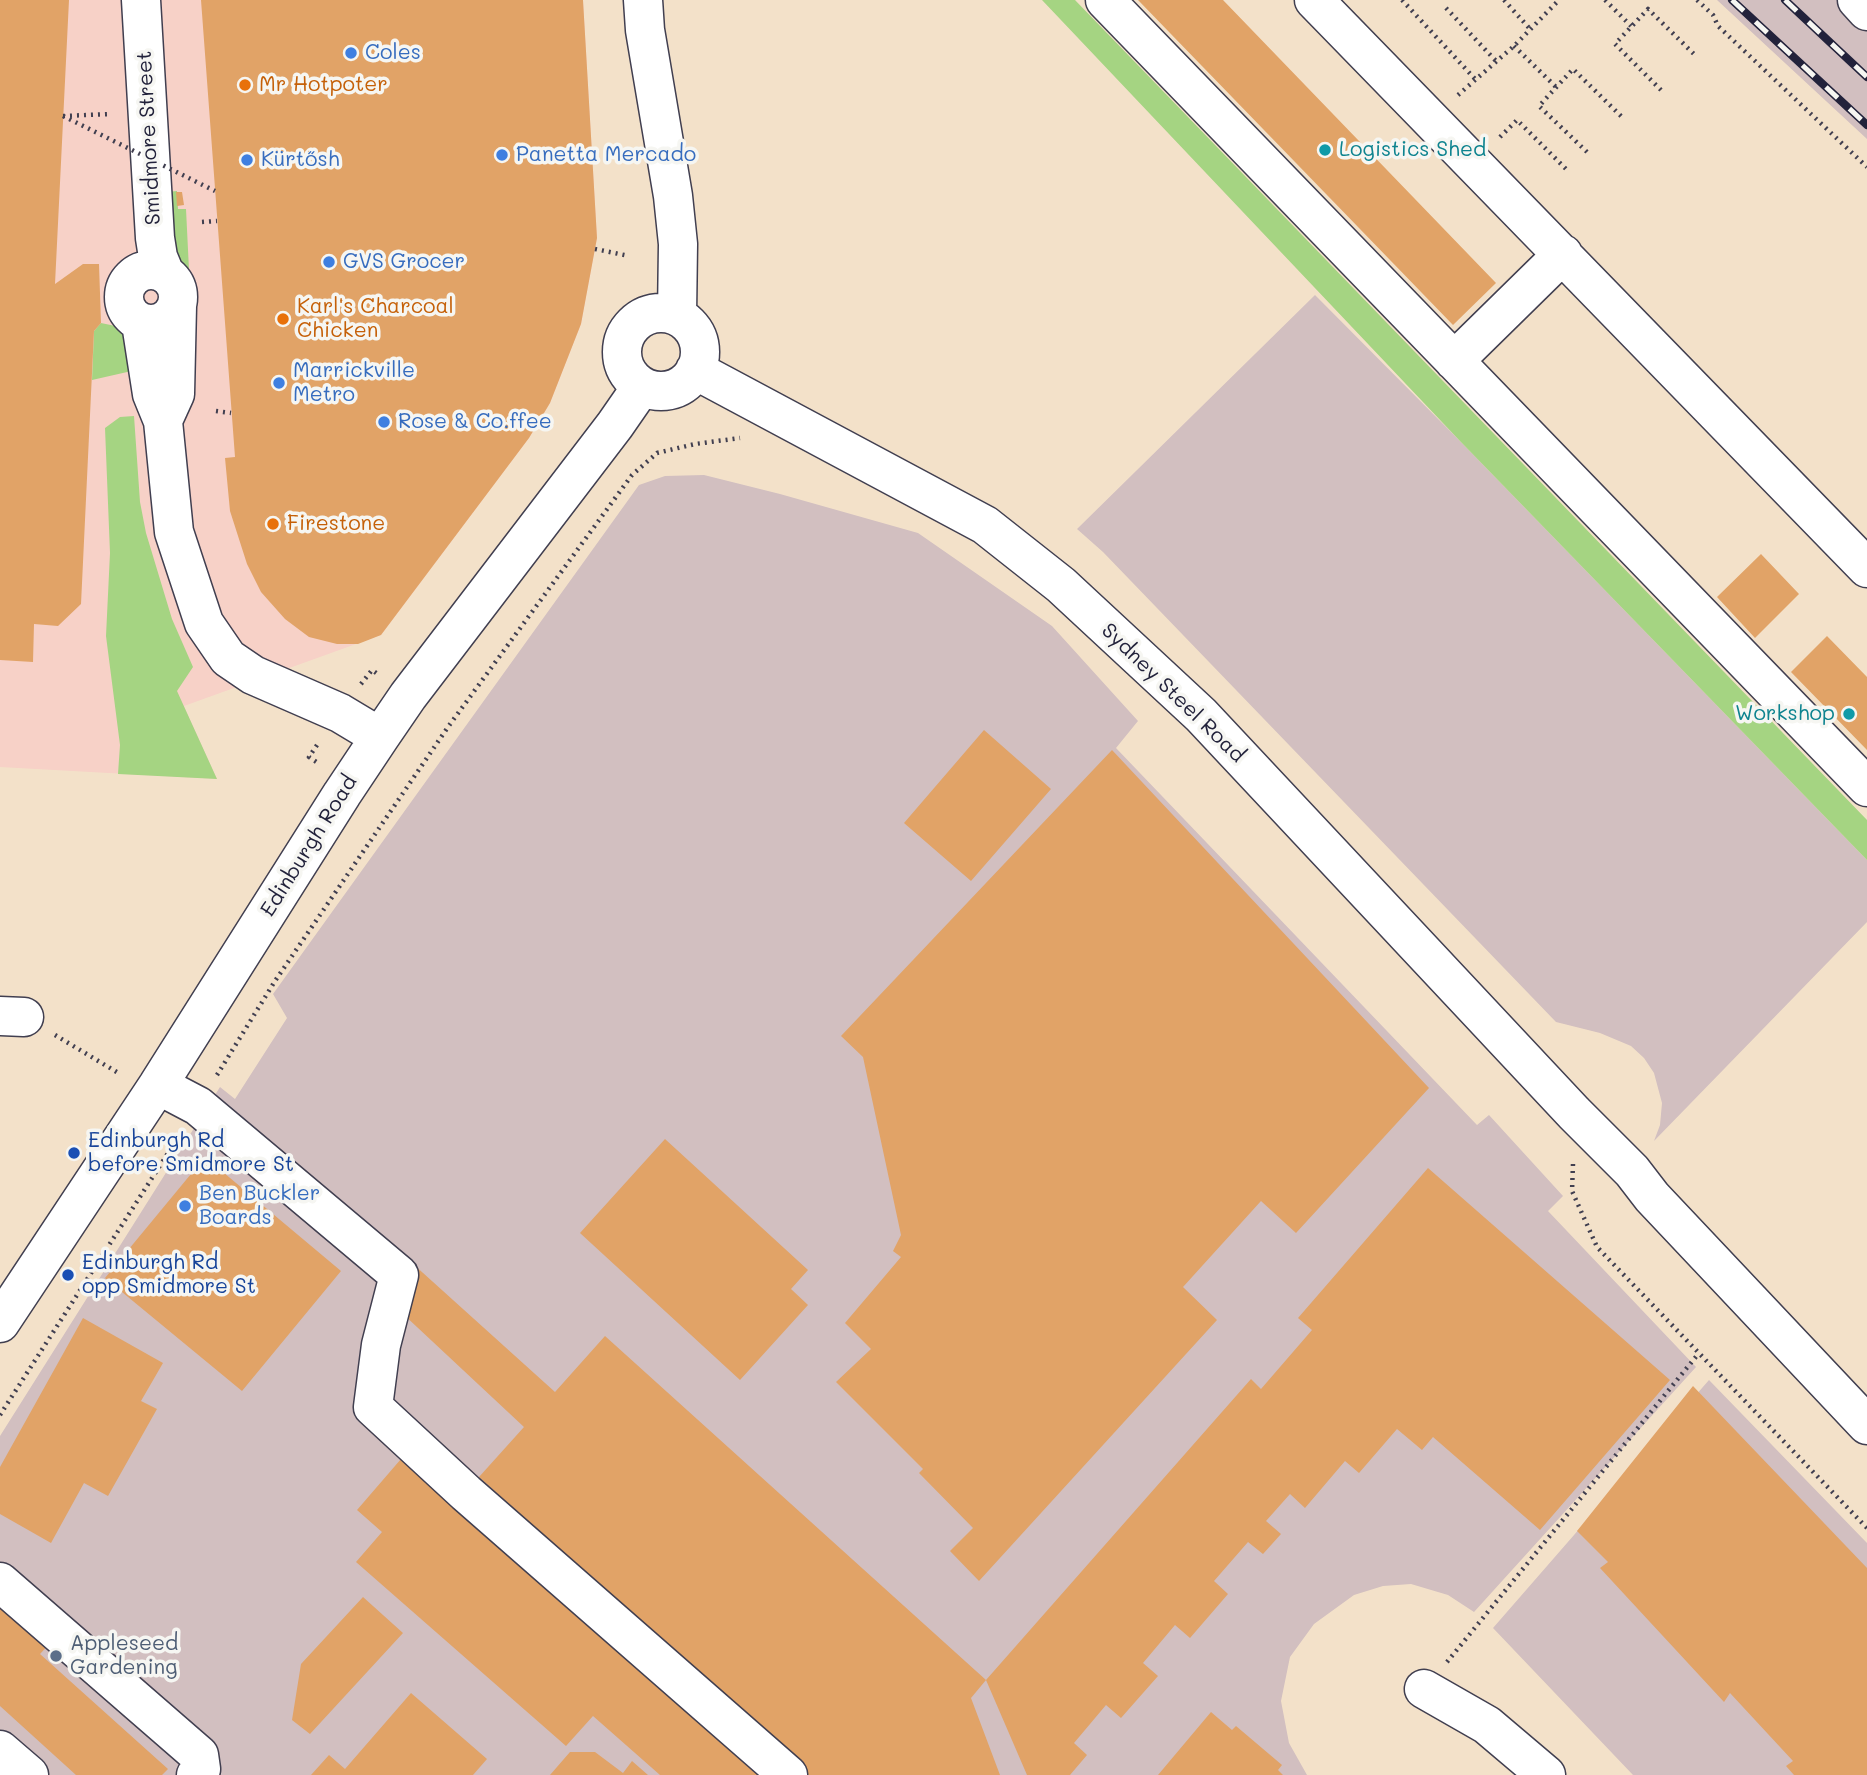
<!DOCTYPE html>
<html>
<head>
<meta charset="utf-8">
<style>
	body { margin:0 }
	canvas { display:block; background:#f3e1c9 }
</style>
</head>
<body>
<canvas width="1867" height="1775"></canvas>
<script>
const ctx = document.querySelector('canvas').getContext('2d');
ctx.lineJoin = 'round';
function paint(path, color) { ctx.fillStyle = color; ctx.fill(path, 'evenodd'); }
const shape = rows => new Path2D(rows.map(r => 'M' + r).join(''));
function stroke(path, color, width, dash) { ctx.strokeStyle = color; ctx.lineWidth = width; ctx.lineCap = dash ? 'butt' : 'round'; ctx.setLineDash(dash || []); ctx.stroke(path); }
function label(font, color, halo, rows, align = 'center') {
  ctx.font = font + ' Mali,sans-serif'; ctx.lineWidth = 7; ctx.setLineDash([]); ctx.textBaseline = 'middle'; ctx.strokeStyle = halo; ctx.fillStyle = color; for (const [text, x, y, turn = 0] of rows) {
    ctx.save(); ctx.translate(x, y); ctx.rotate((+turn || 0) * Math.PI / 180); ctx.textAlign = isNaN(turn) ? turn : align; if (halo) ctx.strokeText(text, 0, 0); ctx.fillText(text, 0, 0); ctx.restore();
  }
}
paint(shape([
	[0,0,583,0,597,238,581,324,550,403,529,438,381,635,184,706,217,779,0,767]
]), '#f7d1c7');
paint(shape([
	[1717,0,1867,0,1867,139],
	[1315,295,1459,440,1867,860,1867,922,1654,1141,1660,1125,1662,1103,1654,1073,1644,1058,1631,1046,1600,1033,1556,1022,1103,552,1077,529],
	[704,475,780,494,918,533,1052,626,1138,721,1116,748,1477,1125,1489,1115,1563,1196,1548,1211,1696,1367,1474,1612,1448,1595,1411,1584,1383,1586,1354,1595,1314,1624,1290,1657,1281,1701,1289,1743,1307,1775,0,1775,0,1436,220,1087,235,1099,287,1018,273,994,639,485,665,476],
	[1709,1380,1867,1543,1867,1775,1633,1775,1493,1628]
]), '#d2bfc0');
paint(shape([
	[1042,0,1075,0,1867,820,1867,860,1459,440],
	[177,191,178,209,186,209,189,270,173,251,167,192],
	[101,323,120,327,130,334,136,370,92,380,94,331],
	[134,416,140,502,146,533,172,619,193,667,177,691,217,779,118,774,120,745,106,636,110,553,105,428,120,417]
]), '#a5d482');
paint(shape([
	[0,0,69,0,55,284,83,264,99,264,101,323,94,331,81,604,58,626,34,624,33,662,0,660],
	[201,0,583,0,597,238,581,324,550,403,529,438,381,635,358,644,337,644,309,637,285,619,261,592,247,564,230,511,225,458,235,457],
	[1138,0,1223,0,1496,283,1453,325],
	[176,192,182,192,184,205,177,206],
	[1761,554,1799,594,1755,638,1717,597],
	[1827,636,1867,677,1867,750,1791,672],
	[984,730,1051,789,971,881,904,823],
	[1112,750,1429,1088,1296,1233,1261,1201,1183,1287,1217,1320,979,1581,950,1551,973,1528,919,1473,923,1469,836,1382,871,1349,845,1323,901,1257,893,1251,901,1235,863,1057,841,1036],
	[665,1139,808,1270,791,1289,808,1305,740,1380,580,1233],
	[205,1157,341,1271,242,1391,105,1278],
	[1428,1168,1670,1380,1540,1530,1433,1437,1422,1450,1397,1429,1359,1473,1345,1461,1305,1508,1290,1494,1266,1521,1281,1534,1263,1554,1248,1542,1214,1581,1228,1594,1190,1638,1175,1625,1143,1663,1158,1676,1121,1718,1106,1705,1074,1743,1087,1755,1070,1775,1027,1775,986,1680,1251,1379,1261,1389,1312,1330,1298,1318],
	[402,1254,555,1392,605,1336,986,1680,971,1698,1000,1775,809,1775,479,1477,524,1427,402,1313],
	[83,1318,163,1363,141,1401,157,1409,108,1496,84,1483,51,1543,0,1514,0,1467],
	[1693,1386,1867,1568,1867,1775,1794,1775,1786,1766,1793,1761,1730,1693,1724,1702,1600,1568,1608,1562,1577,1531],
	[401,1459,763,1775,660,1775,593,1716,566,1746,356,1562,382,1532,357,1510],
	[0,1592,53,1640,40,1654,168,1769,162,1775,76,1775,0,1706],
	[363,1597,403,1633,310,1734,292,1720,301,1664],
	[411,1693,487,1759,473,1775,311,1775,329,1755,345,1769],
	[1211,1712,1232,1730,1236,1726,1282,1765,1278,1770,1283,1775,1158,1775],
	[570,1752,595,1752,623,1773,632,1761,648,1775,550,1775]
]), '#e1a367');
const minor = shape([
	[141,0,155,238,158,257,165,274],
	[643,0,645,30,673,196,678,244,677,316],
	[1105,0,1867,787],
	[1314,0,1867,568],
	[1857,0,1867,11],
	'124 297a27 27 0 1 1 54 0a27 27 0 1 1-54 0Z',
	'622 352a39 39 0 1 1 78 0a39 39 0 1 1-78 0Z',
	[141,323,152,394,163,421,174,532,204,623,228,658,253,675,340,713,380,737],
	[1454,361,1563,254],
	[695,370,985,525,1061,585,1201,715,1574,1113,1632,1171,1652,1197,1867,1425],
	[165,416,175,394,177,306],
	[0,1016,24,1017],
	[158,1085,198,1106,399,1275,381,1345,373,1407,466,1493,788,1775],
	[0,1323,158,1085,342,794,380,737,408,696,615,425,642,386],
	[0,1582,199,1755,201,1769,196,1775],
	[1424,1689,1487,1725,1546,1775],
	[0,1750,29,1775]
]);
stroke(minor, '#413f50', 41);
stroke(shape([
	[1402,0,1476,80],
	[1504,0,1530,29],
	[1605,0,1631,26],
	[1697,0,1713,15,1718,26,1867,167],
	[1446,8,1496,61],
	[1514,46,1556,87],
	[1661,90,1615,44,1648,9,1697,57],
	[1458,95,1514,46,1559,0],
	[63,116,111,114],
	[1500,137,1517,120,1567,170],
	[1587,152,1539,106,1573,69,1623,118],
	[202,222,217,221],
	[595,249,629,256],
	[216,411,231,413],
	[361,684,372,670,379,675],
	[317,745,309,757,318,763],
	[55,1035,120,1074],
	[217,1075,275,981,448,727,632,475,657,453,695,444,740,438],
	[1573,1164,1572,1191,1597,1247,1867,1528],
	[0,1415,179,1136],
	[1447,1662,1699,1353]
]), '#413f50', 4.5, [2, 5]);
stroke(minor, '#fff', 38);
const rail = shape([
	[1732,0,1867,125],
	[1785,0,1867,77]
]);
stroke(rail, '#22223b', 8);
stroke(rail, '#f6f6f2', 5, [16]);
stroke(shape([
	[63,116,215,191]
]), '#413f50', 4.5, [2, 5]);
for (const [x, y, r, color] of [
	[351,53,7,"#3f7fe0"],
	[245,85,7,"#e8710a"],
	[1325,150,7,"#0f9aa8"],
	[502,155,7,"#3f7fe0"],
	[247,160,7,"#3f7fe0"],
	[329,262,7,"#3f7fe0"],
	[283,319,7,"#e8710a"],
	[279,383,7,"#3f7fe0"],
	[384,422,7,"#3f7fe0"],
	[273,524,7,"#e8710a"],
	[1849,714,7,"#0f9aa8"],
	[74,1153,7,"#1a4fb4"],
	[185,1206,7,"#3f7fe0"],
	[68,1275,7,"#1a4fb4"],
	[56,1656,7,"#5c6f8a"]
]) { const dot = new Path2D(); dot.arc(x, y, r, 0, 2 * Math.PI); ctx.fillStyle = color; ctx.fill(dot); stroke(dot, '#f6f6f2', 2.5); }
label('21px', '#366cbe', '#f6f6f2', [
	["Coles",365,53],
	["Panetta Mercado",516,155],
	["Kürtősh",261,160],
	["GVS Grocer",343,262],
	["Marrickville",293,371],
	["Metro",293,395],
	["Rose & Co.ffee",398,422],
	["Ben Buckler",199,1194],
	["Boards",199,1218]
], 'left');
label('21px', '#c56008', '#f6f6f2', [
	["Mr Hotpoter",259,85],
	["Karl's Charcoal",297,307],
	["Chicken",297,331],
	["Firestone",287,524]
], 'left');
label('21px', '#22223b', '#f6f6f2', [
	["Smidmore Street",149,138,-93],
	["Sydney Steel Road",1173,693,44],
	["Edinburgh Road",309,846,-58]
]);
label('21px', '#0d838f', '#f6f6f2', [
	["Logistics Shed",1339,150],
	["Workshop",1835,714,"right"]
], 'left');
label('21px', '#164399', '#f6f6f2', [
	["Edinburgh Rd",88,1141],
	["before Smidmore St",88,1165],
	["Edinburgh Rd",82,1263],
	["opp Smidmore St",82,1287]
], 'left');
label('21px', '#4e5e75', '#f6f6f2', [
	["Appleseed",70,1644],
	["Gardening",70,1668]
], 'left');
</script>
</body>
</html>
